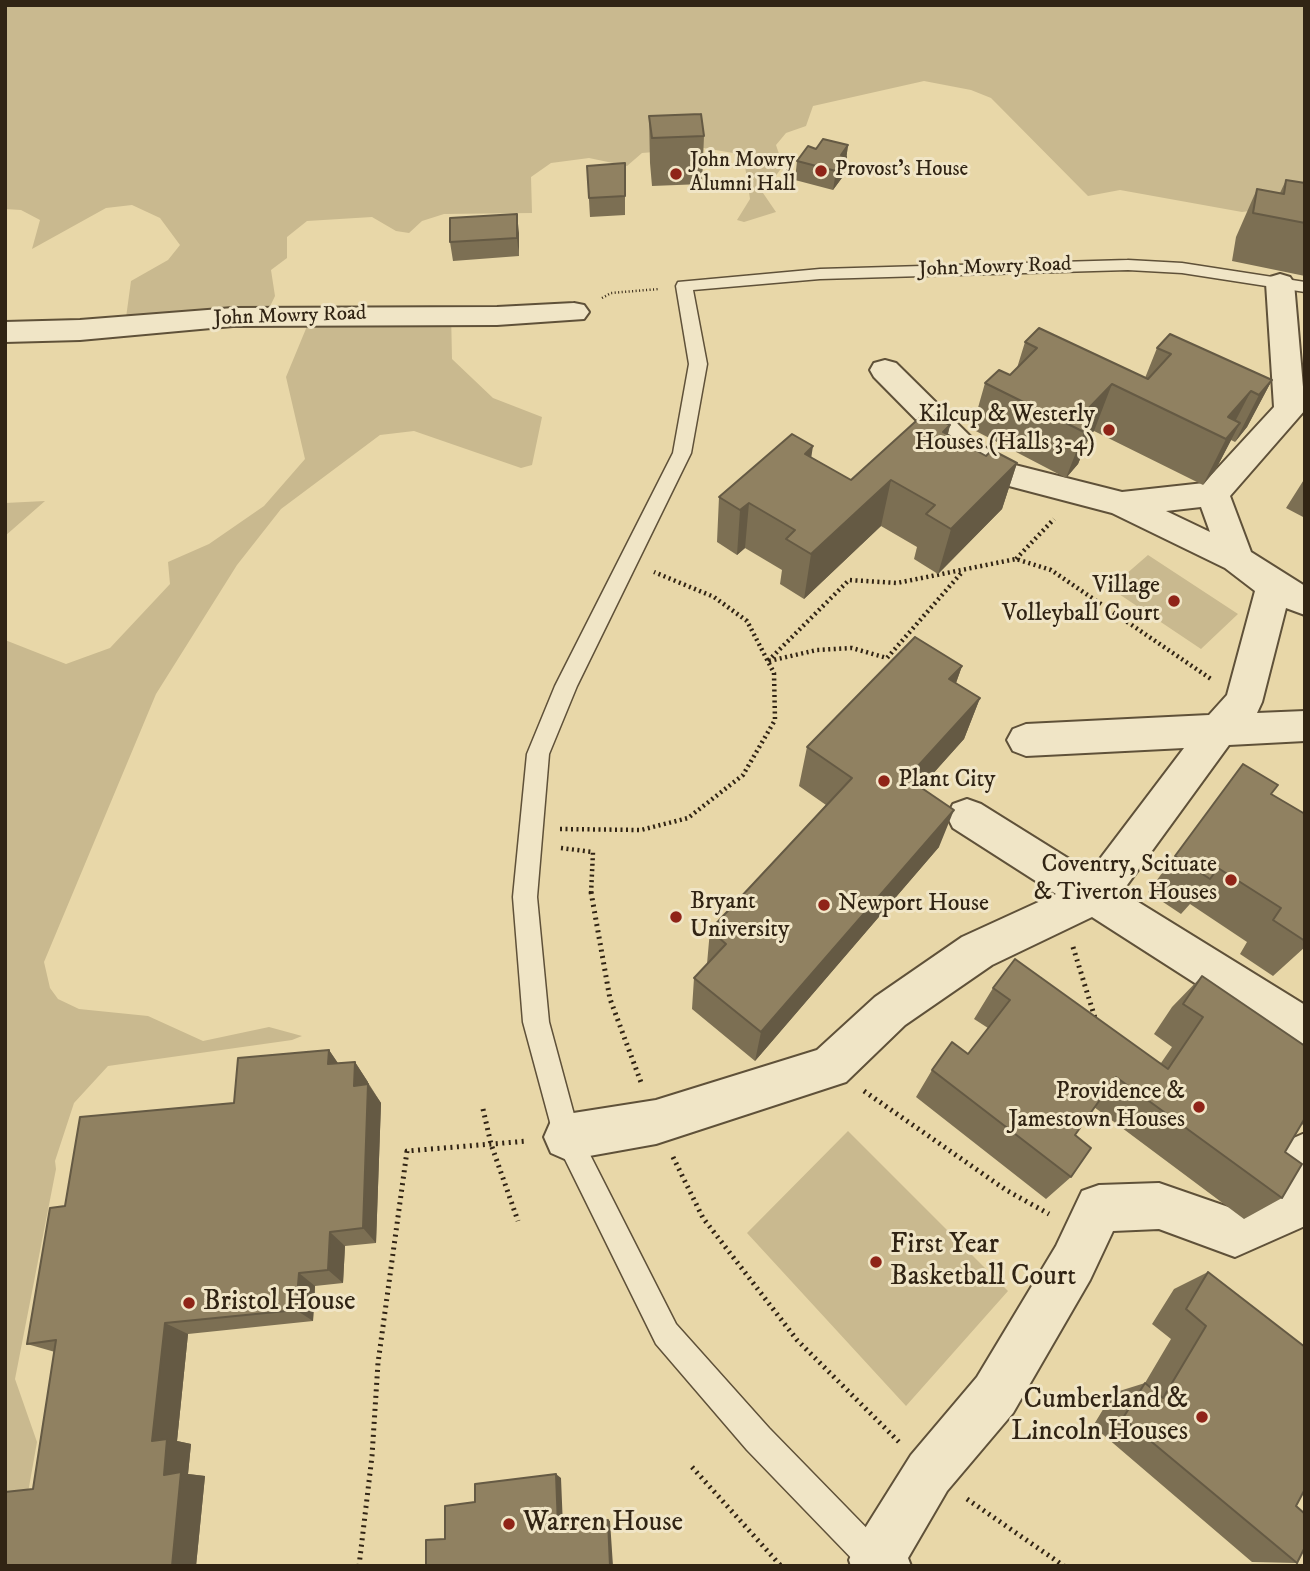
<!DOCTYPE html>
<html>
<head>
<meta charset="utf-8">
<style>
	body { margin:0 }
	#map { position:relative; width:1310px; height:1571px; overflow:hidden; background:#e8d7a8; font-family:"IM FELL DW Pica",serif }
	canvas { display:block }
	.frame { position:absolute; inset:0; border:7px solid #312414; pointer-events:none }
</style>
</head>
<body>
<div id="map">
<canvas width="1310" height="1571"></canvas>
<div class="frame"></div>
</div>
<script>
const ctx = document.querySelector('canvas').getContext('2d');
ctx.lineJoin = 'round';
function paint(path, color) { ctx.fillStyle = color; ctx.fill(path, 'evenodd'); }
const shape = rows => new Path2D(rows.map(r => 'M' + r).join(''));
function stroke(path, color, width, dash) { ctx.strokeStyle = color; ctx.lineWidth = width; ctx.lineCap = dash ? 'butt' : 'round'; ctx.setLineDash(dash || []); ctx.stroke(path); }
function label(font, color, halo, rows, align = 'center') {
  ctx.font = font + ' "IM FELL DW Pica",serif'; ctx.lineWidth = 6; ctx.setLineDash([]); ctx.textBaseline = 'middle'; ctx.strokeStyle = halo; ctx.fillStyle = color; for (const [text, x, y, turn = 0] of rows) {
    ctx.save(); ctx.translate(x, y); ctx.rotate((+turn || 0) * Math.PI / 180); ctx.textAlign = isNaN(turn) ? turn : align; if (halo) ctx.strokeText(text, 0, 0); ctx.fillText(text, 0, 0); ctx.restore();
  }
}
paint(shape([
	[5,5,1305,5,1305,213,1274,208,1242,212,1120,190,1088,196,991,98,971,90,924,81,813,106,806,126,786,133,776,145,783,166,763,193,776,212,744,222,737,220,750,199,745,166,733,153,704,148,642,153,627,166,589,158,551,163,531,177,532,213,444,214,422,221,409,233,396,231,372,217,307,221,287,237,287,258,271,270,275,296,264,319,125,325,131,281,168,260,180,245,160,218,132,205,106,208,32,249,40,220,21,210,5,209],
	[451,312,452,359,493,398,542,417,532,465,521,468,414,431,380,435,281,509,237,565,156,694,44,962,50,988,58,999,79,1009,148,1016,203,1041,269,1027,302,1036,292,1040,108,1066,74,1103,55,1161,56,1169,15,1379,37,1442,15,1566,5,1566,5,640,66,664,110,648,170,584,168,562,209,544,264,506,305,459,286,377,310,319],
	[45,501,5,536,5,503],
	[1148,555,1238,614,1201,649,1110,588],
	[848,1131,1008,1291,906,1406,747,1233]
]), '#c9b98f');
const lane = shape([
	[1128,260,1182,263,1305,282,1305,292,1182,273,1128,270,820,279,693,290,707,364,691,453,577,686,549,754,537,897,549,1022,579,1133,676,1324,769,1428,887,1549,892,1560,890,1566,859,1566,747,1450,656,1344,554,1137,523,1022,513,897,527,754,555,686,673,453,689,364,676,286,678,282,820,269,1128,260]
]);
const street = shape([
	[1280,274,1290,277,1294,283,1305,410,1230,496,1251,552,1305,586,1305,615,1286,608,1262,702,1257,713,1305,711,1305,741,1229,745,1122,892,1305,1005,1305,1050,1290,1044,1092,917,992,965,905,1025,846,1082,656,1144,567,1160,551,1153,544,1137,551,1121,567,1114,656,1100,817,1050,875,997,962,937,1056,894,953,828,947,816,953,804,967,799,981,804,1090,872,1184,748,1026,756,1013,751,1007,740,1013,729,1026,724,1209,715,1227,695,1255,591,1225,568,1112,513,990,481,953,457,874,377,870,370,874,363,885,360,896,363,975,441,1011,464,1122,492,1204,483,1274,407,1266,283,1270,277,1280,274],
	[1201,507,1210,532,1166,511,1201,507],
	[574,303,584,305,589,312,584,319,497,325,233,326,80,340,5,342,5,322,80,320,233,308,497,307,574,303],
	[1305,1133,1305,1226,1235,1257,1159,1229,1113,1231,1090,1280,1013,1413,947,1491,908,1558,911,1566,851,1566,849,1560,857,1541,911,1455,977,1377,1056,1246,1082,1191,1099,1185,1159,1183,1234,1209,1255,1200,1289,1140,1305,1133]
]);
stroke(lane, '#5f5139', 3);
stroke(street, '#5f5139', 4);
stroke(shape([
	[602,298,611,293,659,289]
]), '#312414', 2.5, [1, 2.5]);
stroke(shape([
	[1016,559,1054,519],
	[768,661,849,580,897,583,1016,559,1051,570,1211,679],
	[769,661,817,650,852,648,887,658,963,571],
	[560,829,641,830,688,818,743,775,775,720,774,673,747,621,714,597,654,572],
	[561,848,593,852,591,894]
]), '#312414', 4.5, [2, 3.5]);
stroke(shape([
	[591,892,610,999,642,1085],
	[1073,947,1095,1018],
	[864,1091,1006,1190,1049,1214],
	[483,1109,491,1144,518,1221],
	[673,1157,703,1218,797,1340,899,1442],
	[692,1467,781,1566],
	[967,1499,1064,1566],
	[359,1566,372,1456,378,1363,407,1151,528,1141]
]), '#312414', 5, [2, 4.5]);
paint(lane, '#f0e5c6');
paint(street, '#f0e5c6');
paint(shape([
	[649,116,704,136,702,184,652,186,650,163],
	[848,145,844,175,833,190,795,180,797,161,816,149],
	[625,163,625,215,590,217,587,166],
	[1286,180,1305,183,1305,276,1232,261,1236,237,1257,189,1280,193],
	[517,214,519,256,453,261,450,242],
	[1025,342,1145,378,1157,348,1272,380,1247,427,1235,442,1231,440,1216,469,1203,485,1094,431,1090,435,1078,464,1066,478,972,429,985,383,1010,375,1017,368],
	[950,425,948,434,986,456,1017,463,1002,509,938,574,914,559,917,547,881,526,804,599,780,584,782,570,745,548,737,555,717,542,719,497,811,457,851,480],
	[1305,478,1305,518,1286,508],
	[962,666,956,683,980,698,964,739,921,787,939,847,755,1061,692,1009,694,978,707,964,710,930,826,805,799,786,807,747],
	[1243,764,1271,794,1305,814,1305,947,1273,976,1240,954,1247,942,1190,904,1181,914,1148,892],
	[1202,976,1305,1046,1305,1123,1300,1126,1285,1152,1282,1198,1244,1219,1094,1107,1075,1135,1071,1177,1046,1199,916,1097,932,1070,968,1054,988,1028,974,1019,993,988,1161,1063,1172,1047,1154,1034,1172,1007],
	[329,1050,338,1063,355,1062,381,1103,376,1243,345,1246,343,1283,315,1286,313,1321,188,1334,177,1441,191,1444,188,1474,205,1476,196,1566,5,1566,33,1489,55,1352,27,1344,65,1206],
	[1208,1272,1296,1506,1297,1563,1252,1562,1093,1426,1113,1393,1145,1383,1171,1339,1152,1324,1174,1289]
]), '#7c6f53');
paint(shape([
	[848,145,844,175,833,190,836,171,841,155],
	[517,214,519,233,519,256,517,238],
	[1272,380,1247,427,1235,442,1259,395],
	[1112,384,1094,431,1090,435,1078,464,1066,478,1084,432,1085,412],
	[1251,391,1227,437,1228,417],
	[1240,423,1216,469,1203,485,1226,439],
	[950,425,938,471,943,432],
	[813,446,806,492,805,454],
	[1017,463,1002,509,938,574,951,529],
	[891,480,881,526,804,599,811,554],
	[749,503,745,548,737,555,740,510],
	[962,666,947,708,949,679],
	[980,698,964,739,895,816,907,778],
	[954,810,939,847,755,1061,761,1032],
	[329,1050,343,1071,328,1064],
	[355,1062,368,1082,367,1105,354,1086],
	[368,1084,381,1103,376,1243,363,1228],
	[330,1232,345,1246,343,1283,328,1270],
	[299,1273,315,1286,313,1321,296,1310],
	[165,1323,188,1334,177,1441,191,1444,188,1474,205,1476,196,1566,172,1566,164,1475,152,1441],
	[556,1474,561,1478,563,1527,558,1526],
	[608,1520,610,1521,613,1566,610,1566]
]), '#655a44');
const building = shape([
	[701,114,704,136,652,138,649,116,701,114],
	[823,139,848,145,841,155,846,157,836,171,797,161,808,146,816,149,823,139],
	[625,163,625,196,589,198,587,166,625,163],
	[1286,180,1305,183,1305,223,1253,213,1257,189,1284,194,1286,180],
	[517,214,517,238,450,242,450,218,517,214],
	[1039,328,1148,379,1171,354,1157,348,1170,334,1272,380,1259,395,1251,391,1228,417,1240,423,1226,439,1112,384,1085,412,1097,418,1084,432,985,383,999,370,1010,375,1037,348,1025,342,1039,328],
	[926,412,950,425,943,432,986,456,992,450,1017,463,951,529,926,514,935,505,891,480,811,554,786,539,795,530,749,503,740,510,719,497,792,434,813,446,805,454,851,480,926,412],
	[915,637,962,666,949,679,980,698,907,778,954,810,761,1032,694,978,726,944,710,930,852,778,807,747,915,637],
	[1243,764,1278,785,1271,794,1305,814,1305,941,1273,920,1281,908,1218,868,1210,879,1175,856,1243,764],
	[1015,959,1168,1069,1203,1017,1183,1004,1202,976,1305,1046,1305,1118,1285,1152,1302,1164,1282,1198,1116,1077,1075,1135,1091,1148,1071,1177,932,1070,952,1042,968,1054,1010,1000,993,988,1015,959],
	[329,1050,328,1064,355,1062,354,1086,368,1084,363,1228,330,1232,328,1270,299,1273,296,1310,165,1323,152,1441,167,1439,164,1475,181,1472,172,1566,5,1566,5,1492,33,1489,56,1340,27,1344,50,1208,65,1206,80,1117,234,1103,238,1058,329,1050],
	[1208,1272,1305,1347,1305,1489,1296,1506,1305,1514,1305,1547,1297,1563,1123,1418,1145,1383,1163,1398,1206,1326,1186,1309,1208,1272],
	[556,1474,558,1526,608,1520,610,1566,426,1566,426,1540,445,1539,445,1506,475,1502,475,1484,556,1474]
]);
paint(building, '#908161');
stroke(building, '#655a44', 2);
for (const [x, y, r, color] of [
	[821,171,7,"#8f2418"],
	[676,174,7,"#8f2418"],
	[1109,430,7,"#8f2418"],
	[1174,601,7,"#8f2418"],
	[884,781,7,"#8f2418"],
	[1231,880,7,"#8f2418"],
	[824,905,7,"#8f2418"],
	[676,917,7,"#8f2418"],
	[1199,1107,7,"#8f2418"],
	[876,1262,7,"#8f2418"],
	[189,1303,7,"#8f2418"],
	[1202,1417,7,"#8f2418"],
	[509,1524,7,"#8f2418"]
]) { const dot = new Path2D(); dot.arc(x, y, r, 0, 2 * Math.PI); ctx.fillStyle = color; ctx.fill(dot); stroke(dot, '#f0e5c6', 2.5); }
label('21px', '#312414', '#f0e5c6', [
	["John Mowry",690,162],
	["Alumni Hall",690,186],
	["Provost's House",835,171]
], 'left');
label('21px', '#312414', '#f0e5c6', [
	["John Mowry Road",995,268,-2],
	["John Mowry Road",290,317,-2]
]);
label('24px', '#312414', '#f0e5c6', [
	["Kilcup & Westerly",1095,416],
	["Houses (Halls 3-4)",1095,444],
	["Village",1160,587],
	["Volleyball Court",1160,615],
	["Plant City",898,781,"left"],
	["Coventry, Scituate",1217,866],
	["& Tiverton Houses",1217,894],
	["Bryant",690,903,"left"],
	["University",690,931,"left"],
	["Newport House",838,905,"left"],
	["Providence &",1185,1093],
	["Jamestown Houses",1185,1121]
], 'right');
label('28px', '#312414', '#f0e5c6', [
	["First Year",890,1246],
	["Basketball Court",890,1278],
	["Bristol House",203,1303],
	["Cumberland &",1188,1401,"right"],
	["Lincoln Houses",1188,1433,"right"],
	["Warren House",523,1524]
], 'left');
</script>
</body>
</html>
